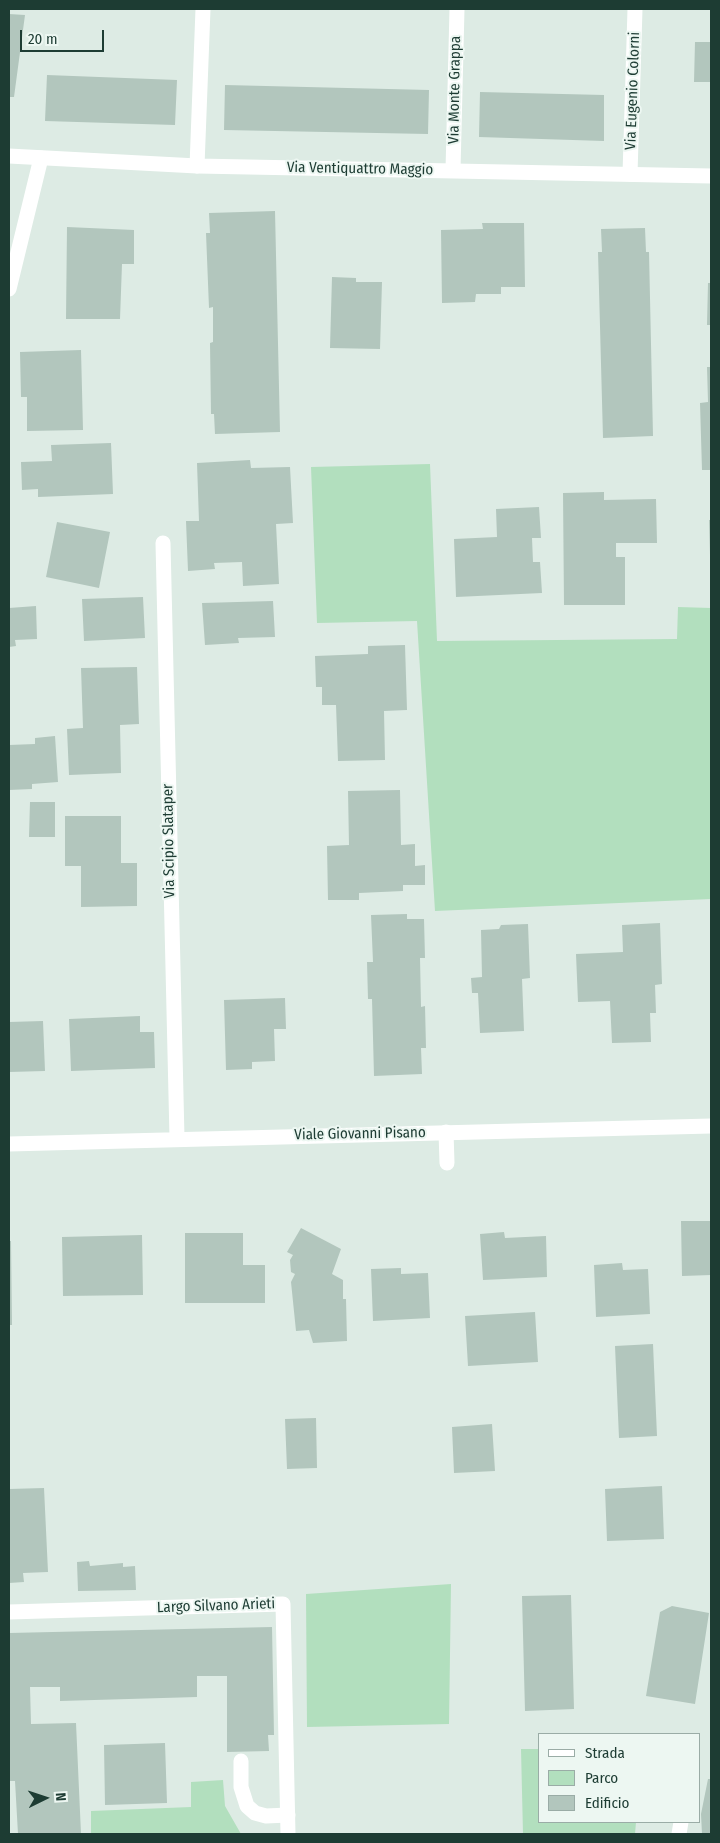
<!DOCTYPE html>
<html>
<head>
<meta charset="utf-8">
<style>
	body { margin:0 }
	#map { position:relative; width:720px; height:1843px; overflow:hidden; background:#ddebe4; font-family:"Fira Sans Condensed",sans-serif }
	canvas { display:block }
	.frame { position:absolute; inset:0; border:10px solid #1d3c33; pointer-events:none }
	.legend { position:absolute; left:538px; top:1733px; width:162px; height:90px; box-sizing:border-box; background:#edf7f2; border:1px solid #9aaca6; margin:0; padding:6px 9px; list-style:none; font-size:15px; color:#1d3c33 }
	.legend li { display:flex; align-items:center; gap:10px; height:25px }
	.legend b { width:25px; border:1px solid #9aaca6 }
	.north { position:absolute; left:20px; top:1773px; width:50px; height:50px; -webkit-text-stroke:4px #edf7f2; paint-order:stroke; rotate:86deg; font-size:14px; font-weight:700; line-height:20px; text-align:center; color:#1d3c33 }
	.north::after { content:''; display:block; margin:auto; width:18px; height:22px; background:#1d3c33; clip-path:polygon(50% 0,100% 100%,50% 72%,0 100%) }
	.scale { position:absolute; left:20px; top:30px; width:84px; height:22px; box-sizing:border-box; border:2px solid #1d3c33; border-top:0; padding-left:6px; font-size:15px; line-height:18px; white-space:nowrap; color:#1d3c33; -webkit-text-stroke:4px #edf7f2; paint-order:stroke }
</style>
</head>
<body>
<div id="map">
<canvas width="720" height="1843"></canvas>
<div class="frame"></div>
<ul class="legend">
<li><b style="height:6px;background:#fff"></b>Strada</li>
<li><b style="height:14px;background:#b2dfbe"></b>Parco</li>
<li><b style="height:14px;background:#b2c6bd"></b>Edificio</li>
</ul>
<div class="north">N</div>
<div class="scale">20 m</div>
</div>
<script>
const ctx = document.querySelector('canvas').getContext('2d');
ctx.lineJoin = 'round';
function paint(path, color) { ctx.fillStyle = color; ctx.fill(path, 'evenodd'); }
const shape = rows => new Path2D(rows.map(r => 'M' + r).join(''));
function stroke(path, color, width, dash) { ctx.strokeStyle = color; ctx.lineWidth = width; ctx.lineCap = dash ? 'butt' : 'round'; ctx.setLineDash(dash || []); ctx.stroke(path); }
function label(font, color, halo, rows, align = 'center') {
  ctx.font = font + ' "Fira Sans Condensed",sans-serif'; ctx.lineWidth = 4; ctx.setLineDash([]); ctx.textBaseline = 'middle'; ctx.strokeStyle = halo; ctx.fillStyle = color; for (const [text, x, y, turn = 0] of rows) {
    ctx.save(); ctx.translate(x, y); ctx.rotate((+turn || 0) * Math.PI / 180); ctx.textAlign = isNaN(turn) ? turn : align; if (halo) ctx.strokeText(text, 0, 0); ctx.fillText(text, 0, 0); ctx.restore();
  }
}
paint(shape([
	[430,464,437,641,677,639,678,607,711,608,711,899,435,911,417,621,317,623,311,467],
	[451,1584,449,1724,307,1727,306,1594],
	[521,1749,539,1749,539,1822,636,1822,635,1834,523,1834],
	[223,1780,225,1806,241,1834,91,1834,91,1811,191,1807,191,1782]
]), '#b2dfbe');
paint(shape([
	[9,14,25,15,14,97,9,97],
	[695,42,711,42,711,82,694,82],
	[47,75,177,80,175,125,45,121],
	[225,85,429,90,428,134,224,130],
	[480,92,604,95,604,141,479,137],
	[275,211,280,432,215,434,214,414,211,414,210,343,213,342,213,307,209,308,206,233,210,233,209,213],
	[482,223,524,223,525,287,501,287,501,294,476,294,475,302,442,303,441,230,483,229],
	[67,227,134,230,134,264,122,264,120,319,66,319],
	[645,228,646,252,649,252,653,436,603,438,598,252,602,252,601,229],
	[332,277,356,278,356,282,382,282,380,349,330,348],
	[708,283,711,283,711,325,707,325],
	[81,350,83,430,27,431,27,397,21,397,20,352],
	[707,367,711,367,711,470,702,470,700,403,708,402],
	[111,443,113,494,38,497,38,489,22,490,21,462,52,461,51,445],
	[250,460,251,468,290,467,293,523,276,524,279,584,243,586,242,562,214,563,215,569,188,571,186,521,199,521,197,463],
	[604,492,604,500,656,499,657,543,616,543,616,557,625,557,625,605,564,605,563,493],
	[539,507,541,538,532,538,533,562,540,562,542,593,456,597,454,539,497,537,496,509],
	[709,520,711,520,711,555,710,555],
	[57,522,110,532,99,588,46,577],
	[143,597,145,638,84,641,82,599],
	[273,601,275,637,238,638,239,643,205,645,202,603],
	[36,606,37,639,15,640,16,646,9,647,9,608],
	[405,645,407,710,384,711,385,760,338,761,336,705,322,705,322,687,316,687,315,656,368,654,368,646],
	[137,667,139,724,120,725,121,773,69,775,67,729,83,728,81,668],
	[55,736,58,782,32,784,32,789,9,790,9,745,35,744,35,738],
	[400,790,401,845,415,844,415,866,425,865,425,885,403,885,403,891,359,893,359,900,328,900,327,846,349,845,348,791],
	[30,802,55,802,55,837,29,837],
	[65,816,121,816,121,863,137,863,137,906,81,907,81,866,65,866],
	[407,914,407,919,424,919,425,958,420,958,421,1007,425,1006,426,1048,421,1048,422,1074,374,1076,372,999,368,999,367,962,373,962,371,915],
	[660,923,662,984,655,985,656,1013,650,1013,651,1042,612,1043,610,1001,578,1002,576,954,623,952,622,925],
	[528,924,530,978,522,979,524,1031,480,1033,478,993,472,993,471,978,482,977,481,930,499,929,501,925],
	[285,998,286,1029,274,1029,275,1061,252,1062,252,1069,226,1070,224,1000],
	[140,1016,140,1032,154,1032,155,1068,71,1071,69,1019],
	[43,1021,45,1071,9,1072,9,1022],
	[681,1221,711,1221,711,1275,682,1276],
	[301,1228,341,1249,332,1274,343,1280,343,1299,346,1299,347,1341,313,1343,309,1330,296,1331,291,1282,295,1274,291,1272,290,1260,293,1255,287,1252],
	[504,1232,505,1238,546,1236,547,1277,483,1280,480,1234],
	[185,1233,243,1233,243,1265,265,1265,265,1303,185,1303],
	[142,1235,143,1295,63,1296,62,1237],
	[9,1241,11,1241,12,1325,9,1325],
	[622,1263,623,1270,648,1269,650,1314,596,1317,594,1265],
	[401,1268,401,1274,428,1273,430,1318,373,1321,371,1269],
	[535,1312,538,1362,468,1366,465,1316],
	[653,1344,657,1436,619,1438,615,1346],
	[316,1418,317,1468,287,1469,285,1419],
	[492,1424,495,1471,454,1473,452,1427],
	[662,1486,664,1539,607,1541,605,1489],
	[44,1488,48,1572,23,1573,24,1582,9,1583,9,1489],
	[89,1561,90,1566,123,1563,123,1567,135,1566,136,1590,78,1591,77,1562],
	[571,1595,574,1709,525,1711,522,1596],
	[672,1606,709,1613,695,1704,646,1696,660,1612],
	[272,1627,274,1735,268,1735,269,1751,227,1752,227,1676,197,1676,197,1697,60,1701,60,1687,30,1687,31,1724,76,1723,81,1834,18,1834,15,1781,9,1781,9,1633],
	[165,1743,167,1803,105,1805,104,1745],
	[708,1779,711,1779,711,1834,702,1834,701,1814]
]), '#b2c6bd');
stroke(shape([
	[446,1132,447,1163],
	[241,1761,241,1787,247,1806,255,1813,266,1816,288,1815]
]), '#fff', 15);
stroke(shape([
	[197,166,203,9],
	[453,170,457,9],
	[630,174,635,9],
	[9,289,41,158],
	[163,543,177,1138],
	[9,1144,711,1126],
	[9,1612,283,1604,288,1834],
	[679,1834,681,1822]
]), '#fff', 15);
stroke(shape([
	[9,156,197,166,711,176]
]), '#fff', 15);
label('15px', '#1d3c33', '#edf7f2', [
	["Via Monte Grappa",455,90,-89],
	["Via Eugenio Colorni",633,91,-88],
	["Via Ventiquattro Maggio",360,169,1],
	["Via Scipio Slataper",169,841,-91],
	["Viale Giovanni Pisano",360,1134,-1],
	["Largo Silvano Arieti",216,1606,-2]
]);
</script>
</body>
</html>
